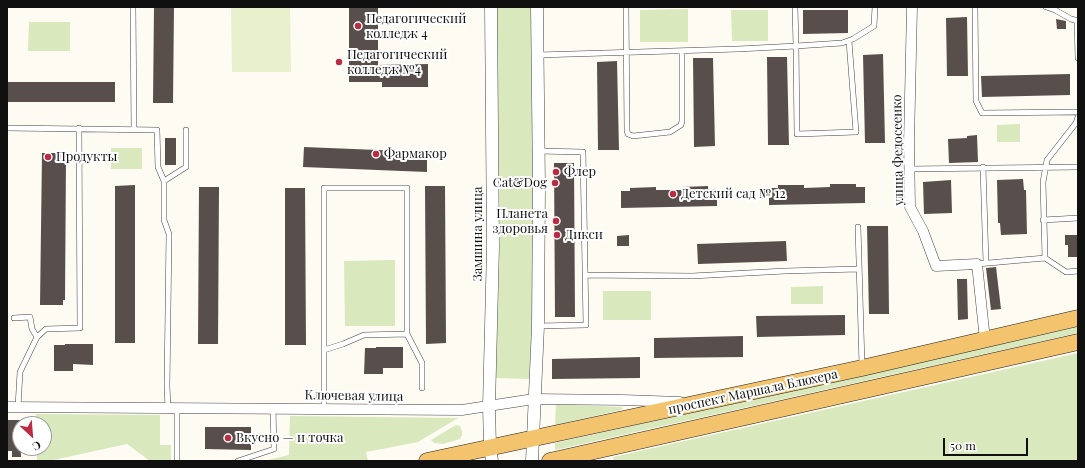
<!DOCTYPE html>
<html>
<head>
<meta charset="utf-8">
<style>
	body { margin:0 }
	#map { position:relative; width:1085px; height:468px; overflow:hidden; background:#fefbf3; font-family:"Playfair Display",serif }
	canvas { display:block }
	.frame { position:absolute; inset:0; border:8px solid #101010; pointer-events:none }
	.north { position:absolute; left:12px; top:416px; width:40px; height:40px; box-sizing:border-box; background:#fff; border:1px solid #9f9f9f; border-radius:50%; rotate:154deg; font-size:11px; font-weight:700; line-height:16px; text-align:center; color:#101010 }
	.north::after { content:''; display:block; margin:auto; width:14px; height:18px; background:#bb2c44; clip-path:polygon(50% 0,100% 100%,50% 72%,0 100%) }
	.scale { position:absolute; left:943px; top:438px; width:85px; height:18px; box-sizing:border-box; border:2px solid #101010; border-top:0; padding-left:5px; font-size:12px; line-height:14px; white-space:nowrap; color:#101010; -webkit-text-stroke:3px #fff; paint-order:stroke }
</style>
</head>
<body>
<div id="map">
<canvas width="1085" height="468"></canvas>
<div class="frame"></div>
<div class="north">С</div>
<div class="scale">50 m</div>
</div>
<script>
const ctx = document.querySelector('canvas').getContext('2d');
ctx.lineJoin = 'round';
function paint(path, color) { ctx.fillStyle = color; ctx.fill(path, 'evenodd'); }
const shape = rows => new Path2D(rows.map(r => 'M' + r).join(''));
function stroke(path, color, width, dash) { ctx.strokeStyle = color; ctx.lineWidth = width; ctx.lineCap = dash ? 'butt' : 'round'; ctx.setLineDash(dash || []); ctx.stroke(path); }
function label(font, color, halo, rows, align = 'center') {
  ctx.font = font + ' "Playfair Display",serif'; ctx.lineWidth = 4; ctx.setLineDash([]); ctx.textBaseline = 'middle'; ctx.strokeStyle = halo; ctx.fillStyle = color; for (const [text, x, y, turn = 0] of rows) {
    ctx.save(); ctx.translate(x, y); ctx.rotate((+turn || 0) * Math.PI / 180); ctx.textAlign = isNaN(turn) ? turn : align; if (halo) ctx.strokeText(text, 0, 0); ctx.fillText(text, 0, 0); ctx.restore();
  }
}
paint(shape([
	[497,7,531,7,533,240,532,325,529,379,496,378,500,242],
	[688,9,688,42,640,42,640,10],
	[731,10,768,10,768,41,732,41],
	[29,22,70,22,70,51,28,51],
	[1020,124,1020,142,997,142,997,125],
	[111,148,142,148,142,169,111,169],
	[395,260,395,326,345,326,344,261],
	[823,286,823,304,791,304,791,287],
	[603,291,651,291,651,320,603,320],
	[1078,327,1078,333,555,450,555,443],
	[1078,353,1078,461,614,461,613,457],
	[556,404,621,407,623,408,621,410,555,425],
	[36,414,160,415,160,445,171,445,171,461,150,461,127,444,49,461,37,461,37,448,44,448,44,424,36,424],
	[290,416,458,418,418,442,366,452,368,461,264,461,289,455],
	[456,425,460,426,462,431,462,435,460,439,443,444,434,443,431,440]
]), '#d9e8bd');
paint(shape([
	[231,7,290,7,291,72,232,72]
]), '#e8f0ce');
paint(shape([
	[154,7,174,7,173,103,153,103],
	[349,7,378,7,378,65,428,64,428,87,382,87,382,82,349,82],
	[803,10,848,10,848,33,803,34],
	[967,17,968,76,947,76,946,18],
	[1056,19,1066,21,1066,29,1057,29],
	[883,54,885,143,865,143,863,55],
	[767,57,787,57,789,145,768,145],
	[693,58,713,58,715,146,694,147],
	[617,61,619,150,598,150,597,62],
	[1070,74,1070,95,982,97,981,76],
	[7,82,115,82,115,102,7,102],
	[977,135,978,162,949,163,948,139,967,138,967,136],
	[165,138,176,138,176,165,165,165],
	[304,147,427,152,427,172,303,167],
	[42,153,64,153,64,158,66,158,65,300,63,300,63,305,40,305],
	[554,163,574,163,575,317,555,317],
	[1023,179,1024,190,1026,190,1027,234,1001,235,1000,223,998,223,997,180],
	[951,180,952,213,924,214,923,182],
	[830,184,856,184,856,187,865,187,865,203,769,205,769,188,778,188,778,185,804,185,804,188,830,187],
	[135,185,135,343,115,343,115,186],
	[425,186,445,186,446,343,426,344],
	[708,186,708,189,717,189,717,206,621,208,621,191,630,191,630,188,656,187,656,190,682,190,682,187],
	[199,187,219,187,218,344,198,344],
	[285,188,305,188,306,345,285,345],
	[867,226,888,226,889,314,869,314],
	[629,235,629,246,617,246,617,236],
	[1065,235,1078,235,1078,257,1068,257,1068,245,1065,245],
	[786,241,787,261,698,264,697,244],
	[996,267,1001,309,991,310,986,268],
	[957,279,967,279,968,319,958,320],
	[845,315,845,335,757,337,756,316],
	[743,336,743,357,654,358,654,338],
	[65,344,93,344,93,365,73,364,73,371,54,371,54,345,65,345],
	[376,347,403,347,403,368,383,368,383,374,364,374,365,348,376,348],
	[640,357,640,378,552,379,552,359],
	[7,420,20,420,21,457,12,457,12,451,7,451],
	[205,427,251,427,251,450,205,449]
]), '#584f4c');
const service = shape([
	[133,7,134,129],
	[626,7,627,131,628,134,633,136,670,132,681,125,682,121,682,51],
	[975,7,976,101,982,113,1078,112],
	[1046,7,1055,10,1071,19,1078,21],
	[1077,21,1078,58],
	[849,41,856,132,797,134,796,46,842,43,853,39,874,26,875,7],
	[538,55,738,49,796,46,795,7],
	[7,128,157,130,158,167,164,181,164,220,169,234,167,386,168,408],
	[983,167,986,263],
	[909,169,1078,167],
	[164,181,186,167,186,130],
	[1043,220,1078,218],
	[858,227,862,365],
	[1045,258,1043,182,1047,160,1076,123,1078,117],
	[977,264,1045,258,1066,272,1078,271],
	[585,275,692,276,785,271,858,269],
	[14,318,30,317,32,329,37,337],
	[538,326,586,325,583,152,539,151],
	[324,350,343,344,364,335,407,334,422,363,422,388],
	[18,407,20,372,37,337,46,329,80,328,79,128],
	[324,409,324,188,407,188,407,334],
	[177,461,177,408],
	[238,461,274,449,273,409]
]);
const minor = shape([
	[912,7,909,142,910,207,923,231,936,266,977,264,985,340],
	[7,407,462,410,534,399,623,400,680,402]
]);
const tertiary = shape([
	[491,7,493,247,489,406,490,447,492,461],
	[532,461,538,326,539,187,537,7]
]);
const primary = shape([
	[427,461,862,368,1078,318],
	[550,461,1078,342]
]);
stroke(service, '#434343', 6);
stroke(minor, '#434343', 11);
stroke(tertiary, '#434343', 13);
stroke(primary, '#212121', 17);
stroke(service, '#fff', 5);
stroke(minor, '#fff', 10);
stroke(tertiary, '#fff', 12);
stroke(primary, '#f3c36e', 16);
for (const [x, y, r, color] of [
	[358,26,4,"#bb2c44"],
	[339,62,4,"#bb2c44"],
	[376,154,4,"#bb2c44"],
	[48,157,4,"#bb2c44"],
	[556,172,4,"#bb2c44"],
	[555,183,4,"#bb2c44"],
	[673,194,4,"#bb2c44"],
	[556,221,4,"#bb2c44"],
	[557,235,4,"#bb2c44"],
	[228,438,4,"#bb2c44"]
]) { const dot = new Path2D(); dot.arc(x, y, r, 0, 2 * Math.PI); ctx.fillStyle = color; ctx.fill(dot); stroke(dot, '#fff', 1.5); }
label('13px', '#101010', '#fff', [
	["Педагогический",366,19],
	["колледж 4",366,34],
	["Педагогический",347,55],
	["колледж №4",347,70],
	["Фармакор",384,154],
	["Продукты",56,157],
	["Флер",564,172],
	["Cat&Dog",547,183,"right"],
	["Детский сад № 12",681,194],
	["Планета",548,214,"right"],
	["здоровья",548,229,"right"],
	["Дикси",565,235],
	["Вкусно — и точка",236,438]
], 'left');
label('13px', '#101010', '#fff', [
	["улица Федосеенко",898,150,-91],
	["Замшина улица",478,234,-90],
	["проспект Маршала Блюхера",753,392,-12],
	["Ключевая улица",354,396,1]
]);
</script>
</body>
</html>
